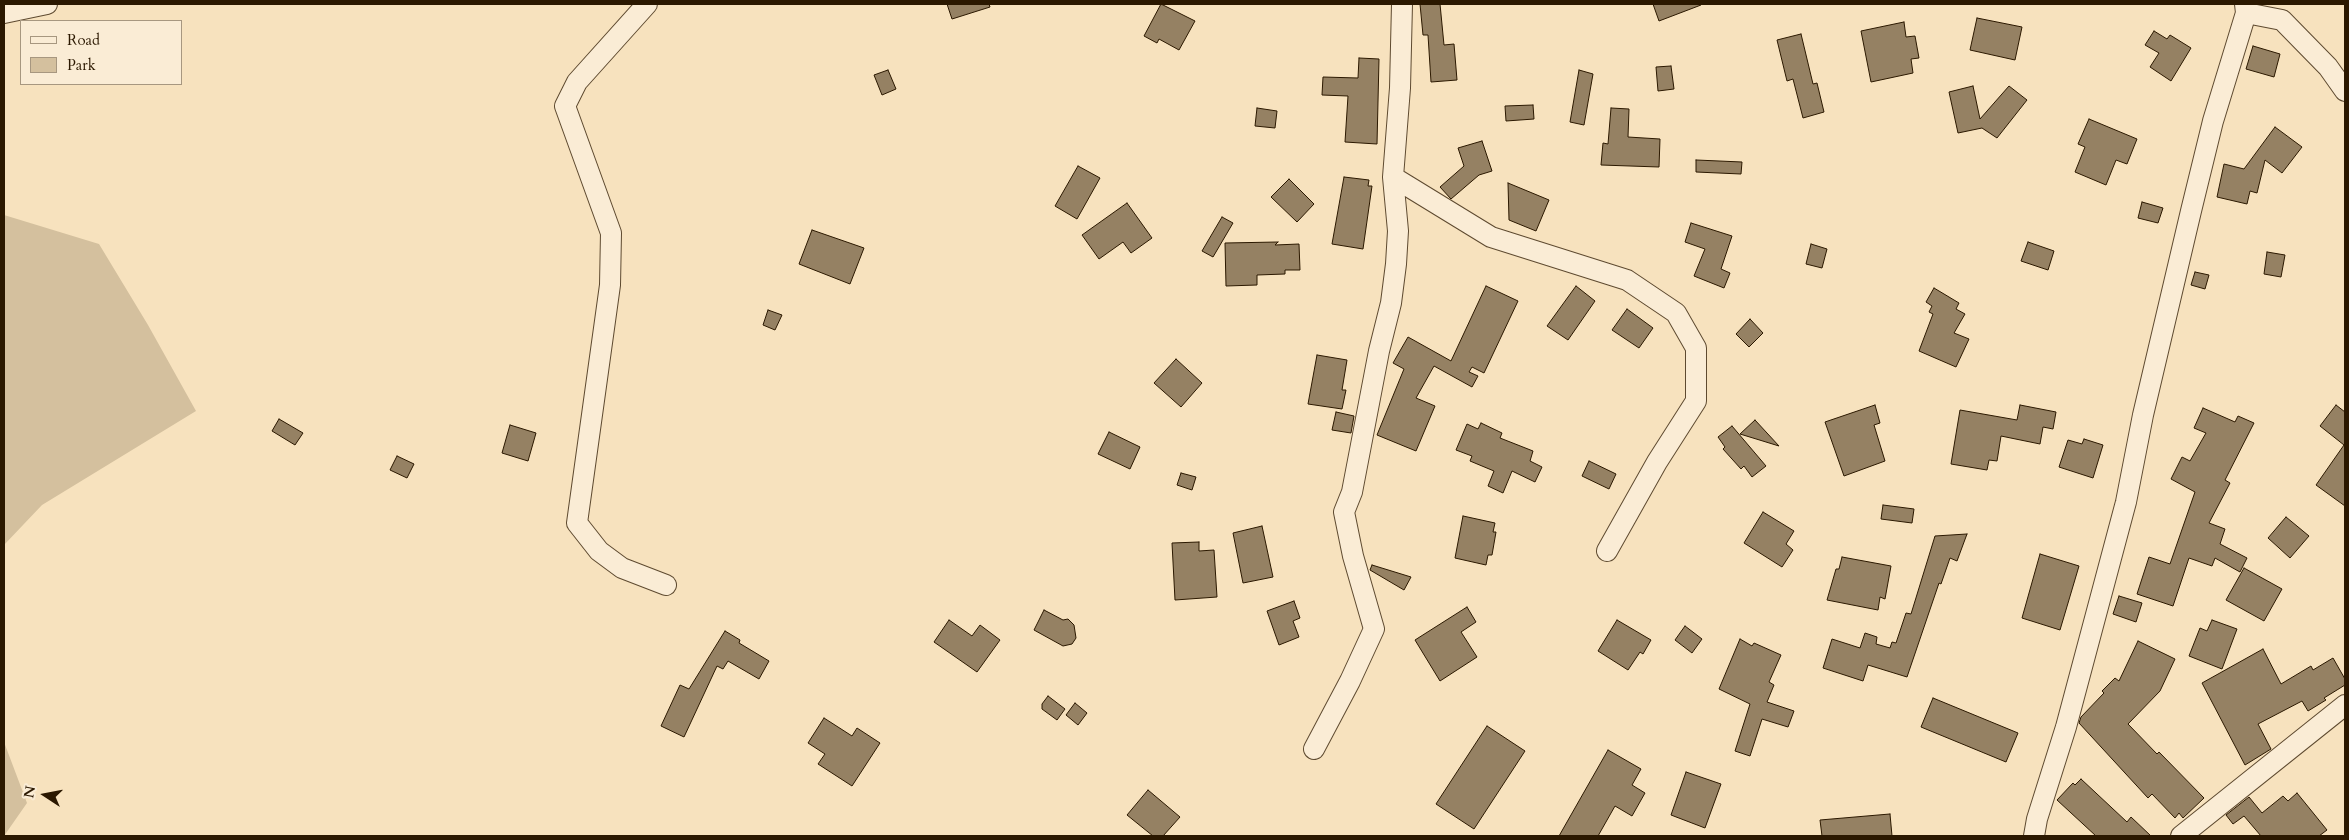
<!DOCTYPE html>
<html>
<head>
<meta charset="utf-8">
<style>
	body { margin:0 }
	#map { position:relative; width:2349px; height:840px; overflow:hidden; background:#f7e2be; font-family:Cardo,serif }
	canvas { display:block }
	.frame { position:absolute; inset:0; border:5px solid #2b1800; pointer-events:none }
	.legend { position:absolute; left:20px; top:20px; width:162px; height:65px; box-sizing:border-box; background:#faecd5; border:1px solid #a79780; margin:0; padding:6px 9px; list-style:none; font-size:15px; color:#2b1800 }
	.legend li { display:flex; align-items:center; gap:10px; height:25px }
	.legend b { width:25px; border:1px solid #a79780 }
	.north { position:absolute; left:20px; top:770px; width:50px; height:50px; -webkit-text-stroke:4px #faecd5; paint-order:stroke; rotate:281deg; font-size:14px; font-weight:700; line-height:20px; text-align:center; color:#2b1800 }
	.north::after { content:''; display:block; margin:auto; width:18px; height:22px; background:#2b1800; clip-path:polygon(50% 0,100% 100%,50% 72%,0 100%) }
</style>
</head>
<body>
<div id="map">
<canvas width="2349" height="840"></canvas>
<div class="frame"></div>
<ul class="legend">
<li><b style="height:6px;background:#faecd5"></b>Road</li>
<li><b style="height:14px;background:#d4c09e"></b>Park</li>
</ul>
<div class="north">N</div>
</div>
<script>
const ctx = document.querySelector('canvas').getContext('2d');
ctx.lineJoin = 'round';
function paint(path, color) { ctx.fillStyle = color; ctx.fill(path, 'evenodd'); }
const shape = rows => new Path2D(rows.map(r => 'M' + r).join(''));
function stroke(path, color, width, dash) { ctx.strokeStyle = color; ctx.lineWidth = width; ctx.lineCap = dash ? 'butt' : 'round'; ctx.setLineDash(dash || []); ctx.stroke(path); }
paint(shape([
	[4,215,99,244,148,325,196,411,42,505,4,545],
	[4,742,27,803,4,836]
]), '#d4c09e');
const building = shape([
	[947,4,989,4,990,7,952,19,947,4],
	[1161,4,1195,21,1179,50,1159,39,1157,43,1144,36,1161,4],
	[1420,4,1440,4,1444,45,1454,44,1457,80,1431,82,1428,35,1423,35,1420,4],
	[1653,4,1700,4,1701,5,1659,21,1653,4],
	[1977,18,2022,27,2015,60,1970,50,1977,18],
	[1904,22,1906,37,1915,36,1919,58,1911,59,1913,73,1871,82,1861,31,1904,22],
	[2154,31,2167,39,2170,35,2191,48,2171,81,2150,67,2159,53,2145,45,2154,31],
	[1801,34,1813,84,1817,83,1824,112,1803,118,1793,79,1787,81,1777,40,1801,34],
	[2253,46,2280,54,2274,77,2246,69,2253,46],
	[1359,58,1379,59,1377,144,1345,142,1348,96,1322,95,1323,77,1358,78,1359,58],
	[1671,66,1674,89,1658,91,1656,67,1671,66],
	[888,70,896,89,882,95,874,75,888,70],
	[1579,70,1593,74,1584,125,1570,122,1579,70],
	[1973,86,1980,119,2009,86,2027,100,1997,138,1982,128,1958,133,1949,92,1973,86],
	[1533,105,1534,119,1506,121,1505,106,1533,105],
	[1257,108,1277,111,1275,128,1255,126,1257,108],
	[1611,108,1629,109,1628,137,1660,139,1659,167,1601,165,1603,143,1608,144,1611,108],
	[2089,119,2137,139,2127,164,2116,160,2106,185,2075,172,2085,147,2078,144,2089,119],
	[2275,127,2302,147,2282,173,2265,160,2257,193,2250,191,2247,204,2217,197,2224,164,2244,169,2275,127],
	[1482,141,1492,171,1479,175,1451,199,1440,187,1464,166,1458,148,1482,141],
	[1696,160,1742,162,1741,174,1696,172,1696,160],
	[1078,166,1100,178,1077,219,1055,206,1078,166],
	[1344,177,1369,180,1368,186,1372,186,1363,249,1332,244,1344,177],
	[1289,179,1314,204,1297,222,1271,197,1289,179],
	[1508,183,1549,200,1536,231,1509,220,1508,183],
	[2142,202,2163,208,2158,223,2138,218,2142,202],
	[1127,203,1152,238,1131,253,1123,242,1099,259,1082,235,1127,203],
	[1222,217,1233,223,1213,257,1202,251,1222,217],
	[1691,223,1732,236,1721,269,1730,273,1724,288,1694,276,1705,249,1685,242,1691,223],
	[812,230,864,248,850,284,799,264,812,230],
	[1278,242,1275,245,1299,244,1300,270,1285,270,1285,274,1257,275,1257,285,1226,286,1225,243,1278,242],
	[2028,242,2054,251,2048,270,2021,261,2028,242],
	[1811,244,1827,249,1822,268,1806,264,1811,244],
	[2267,252,2285,255,2281,277,2264,274,2267,252],
	[2195,272,2209,275,2205,289,2191,285,2195,272],
	[1486,286,1518,301,1484,373,1472,367,1469,372,1478,376,1472,387,1434,366,1416,398,1435,406,1416,451,1377,435,1404,369,1393,363,1408,337,1451,361,1486,286],
	[1576,286,1595,301,1568,340,1547,326,1576,286],
	[1934,288,1959,303,1956,309,1965,314,1954,333,1969,339,1956,367,1919,351,1933,314,1929,312,1932,306,1926,302,1934,288],
	[1627,309,1653,328,1639,348,1612,330,1627,309],
	[768,310,782,315,775,330,763,325,768,310],
	[1750,319,1763,333,1749,347,1736,334,1750,319],
	[1317,355,1347,360,1342,390,1346,390,1342,409,1308,404,1317,355],
	[1176,359,1202,383,1181,407,1154,383,1176,359],
	[1875,405,1880,423,1874,425,1885,461,1844,476,1825,422,1875,405],
	[2020,405,2056,412,2053,429,2043,427,2040,444,2001,436,1997,461,1989,460,1987,470,1951,464,1960,410,2017,420,2020,405],
	[2336,405,2345,412,2345,506,2316,485,2344,445,2320,426,2336,405],
	[2203,408,2235,422,2238,416,2254,423,2225,480,2230,483,2209,523,2225,529,2220,544,2247,558,2240,572,2215,558,2212,566,2189,558,2173,606,2137,594,2149,557,2170,564,2195,492,2171,479,2182,457,2190,461,2206,433,2194,428,2203,408],
	[1336,412,1354,416,1351,433,1332,430,1336,412],
	[279,419,303,433,295,445,272,431,279,419],
	[1755,420,1779,446,1740,434,1755,420],
	[1481,423,1502,433,1500,438,1533,451,1530,461,1542,467,1535,482,1512,471,1503,493,1488,486,1494,471,1470,461,1472,456,1456,450,1467,424,1478,429,1481,423],
	[510,425,536,433,528,461,502,453,510,425],
	[1732,426,1766,466,1752,477,1744,466,1741,469,1723,449,1725,447,1718,437,1732,426],
	[1109,432,1140,447,1130,469,1098,454,1109,432],
	[2084,439,2103,445,2093,478,2059,467,2068,440,2082,444,2084,439],
	[397,456,414,464,407,478,390,470,397,456],
	[1589,461,1616,474,1609,489,1582,476,1589,461],
	[1181,473,1196,477,1192,490,1177,485,1181,473],
	[1883,505,1914,509,1912,523,1881,519,1883,505],
	[1763,512,1794,531,1786,544,1793,550,1782,567,1744,543,1763,512],
	[1463,516,1495,523,1493,532,1496,532,1492,555,1488,555,1486,565,1455,558,1463,516],
	[2286,517,2309,536,2290,558,2268,538,2286,517],
	[1262,526,1273,577,1243,583,1233,533,1262,526],
	[1967,534,1957,561,1950,558,1941,584,1939,583,1907,677,1868,665,1863,681,1823,668,1832,639,1860,648,1865,633,1877,637,1876,644,1890,648,1892,642,1896,643,1906,613,1911,614,1935,536,1967,534],
	[1199,542,1199,551,1214,550,1217,597,1175,600,1172,543,1199,542],
	[2040,554,2079,566,2060,630,2022,618,2040,554],
	[1842,557,1891,566,1885,599,1880,597,1878,610,1827,600,1836,569,1839,569,1842,557],
	[1372,565,1411,577,1404,590,1370,570,1372,565],
	[2244,568,2282,589,2264,621,2226,600,2244,568],
	[2119,596,2142,603,2136,622,2113,614,2119,596],
	[1294,601,1300,618,1293,621,1299,637,1279,645,1267,611,1294,601],
	[1467,607,1476,622,1461,632,1477,657,1440,681,1415,640,1467,607],
	[1044,610,1063,620,1068,619,1074,625,1076,638,1072,644,1063,646,1034,630,1044,610],
	[949,620,972,636,980,625,1000,640,977,672,934,642,949,620],
	[1617,620,1651,640,1643,654,1640,652,1628,670,1598,651,1617,620],
	[2212,620,2237,629,2222,669,2189,656,2200,628,2207,631,2212,620],
	[1685,626,1702,639,1692,653,1675,640,1685,626],
	[725,631,740,640,739,643,769,661,759,679,728,661,723,669,717,666,684,737,661,726,680,685,689,689,725,631],
	[1740,639,1752,646,1754,643,1781,655,1769,682,1774,685,1767,702,1794,711,1788,727,1762,719,1750,756,1735,751,1750,704,1719,689,1740,639],
	[2138,641,2175,659,2160,691,2128,724,2157,754,2159,752,2204,798,2183,818,2179,813,2175,818,2152,794,2148,798,2079,723,2081,717,2104,693,2102,691,2115,678,2119,681,2138,641],
	[2263,649,2281,684,2311,666,2313,670,2333,658,2345,679,2345,685,2324,698,2326,700,2308,711,2302,701,2258,724,2271,749,2245,765,2202,683,2263,649],
	[1048,696,1065,709,1057,720,1042,709,1042,704,1048,696],
	[1933,698,2018,733,2006,762,1921,727,1933,698],
	[1075,703,1087,713,1078,725,1066,715,1075,703],
	[824,718,852,736,857,728,880,743,852,786,818,764,825,754,808,743,824,718],
	[1487,726,1525,751,1474,829,1436,804,1487,726],
	[1608,750,1641,769,1632,785,1645,793,1632,816,1615,806,1598,836,1559,836,1608,750],
	[1686,772,1721,784,1705,828,1671,815,1686,772],
	[2081,779,2127,822,2131,817,2151,836,2096,836,2057,800,2073,783,2075,785,2081,779],
	[1148,790,1180,817,1163,836,1153,836,1127,815,1148,790],
	[2297,793,2327,830,2319,836,2261,836,2244,816,2233,824,2226,815,2249,797,2262,813,2283,796,2288,801,2297,793],
	[1890,814,1892,836,1822,836,1820,820,1890,814]
]);
paint(building, '#958163');
stroke(building, '#2b1800', 1);
const street = shape([
	[647,4,577,82,565,106,611,233,610,285,577,523,599,551,622,568,666,585],
	[2245,4,2246,13,2282,20,2328,67,2345,91],
	[4,13,47,4],
	[1393,177,1491,237,1627,280,1676,313,1696,348,1696,401,1657,462,1607,551],
	[1314,749,1350,681,1374,629,1353,556,1344,512,1352,492,1379,351,1391,303,1396,264,1398,231,1393,177,1400,88,1402,4],
	[2034,836,2037,819,2066,727,2126,502,2143,415,2191,211,2213,121,2246,13],
	[2181,836,2345,705]
]);
stroke(street, '#5e4a30', 22);
stroke(street, '#faecd5', 20);
</script>
</body>
</html>
